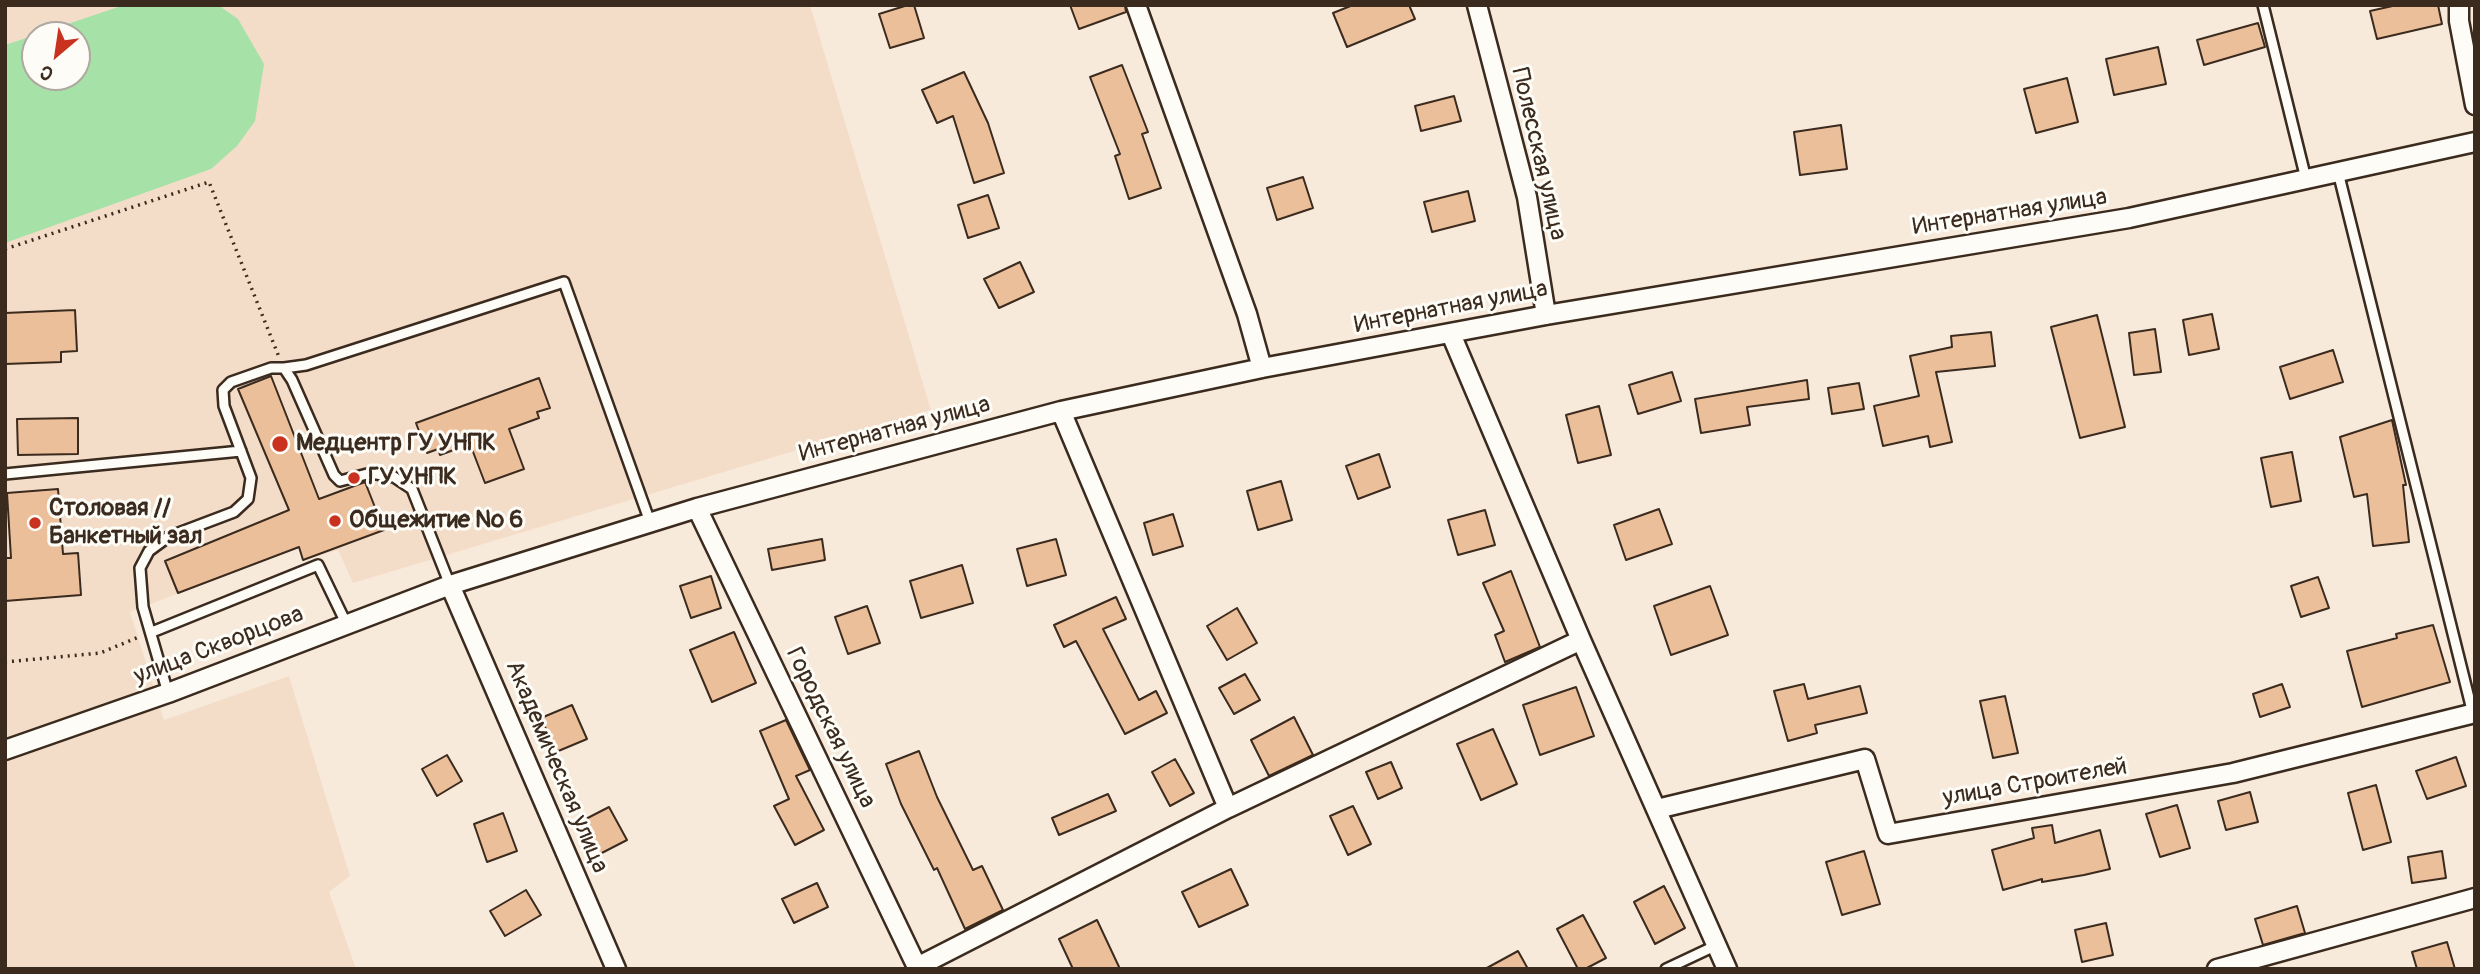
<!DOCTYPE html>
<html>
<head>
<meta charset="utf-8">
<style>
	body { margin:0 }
	#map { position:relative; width:2480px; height:974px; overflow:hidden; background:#f8eadb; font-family:Pangolin,sans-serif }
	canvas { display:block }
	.frame { position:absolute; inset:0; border:7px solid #3b2a1e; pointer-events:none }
	.north { position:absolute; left:21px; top:21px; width:70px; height:70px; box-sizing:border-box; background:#fdfcf7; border:2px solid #afa8a0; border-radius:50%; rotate:209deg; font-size:19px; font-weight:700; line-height:28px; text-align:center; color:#3b2a1e }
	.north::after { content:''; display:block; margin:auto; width:24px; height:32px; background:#c8321e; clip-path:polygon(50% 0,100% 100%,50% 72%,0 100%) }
</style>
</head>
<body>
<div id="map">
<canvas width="2480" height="974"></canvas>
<div class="frame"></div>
<div class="north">С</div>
</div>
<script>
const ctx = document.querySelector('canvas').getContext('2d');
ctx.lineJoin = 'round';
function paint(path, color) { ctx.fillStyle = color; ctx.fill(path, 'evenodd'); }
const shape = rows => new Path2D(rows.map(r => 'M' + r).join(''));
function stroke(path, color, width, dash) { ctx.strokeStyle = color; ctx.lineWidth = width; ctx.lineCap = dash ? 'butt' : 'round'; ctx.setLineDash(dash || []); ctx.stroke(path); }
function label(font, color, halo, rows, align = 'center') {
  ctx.font = font + ' Pangolin,sans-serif'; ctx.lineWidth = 6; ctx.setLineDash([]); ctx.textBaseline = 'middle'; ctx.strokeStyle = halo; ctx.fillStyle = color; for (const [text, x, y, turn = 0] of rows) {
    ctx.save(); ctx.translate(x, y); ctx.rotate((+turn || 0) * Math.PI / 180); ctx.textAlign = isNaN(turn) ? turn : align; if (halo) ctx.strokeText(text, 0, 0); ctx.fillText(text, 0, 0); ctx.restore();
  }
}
paint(shape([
	[5,5,810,5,931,410,353,583,338,550,303,560,298,547,130,612,164,720,289,676,350,876,329,892,356,969,5,969],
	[35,35,77,35,77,77,35,77]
]), '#f4ddc8');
paint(shape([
	[124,5,218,5,238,19,264,64,255,121,237,146,211,169,5,243,5,45,35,35,35,77,77,77,77,35,35,35]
]), '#a6e2a8');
const building = shape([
	[908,5,914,5,924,38,890,48,879,14,908,5],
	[1070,5,1125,5,1126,12,1079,29,1070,5],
	[1353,5,1409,5,1415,19,1347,47,1333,13,1353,5],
	[2397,5,2438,5,2442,24,2377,39,2370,11,2397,5],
	[2258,23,2265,47,2204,65,2197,40,2258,23],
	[2158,47,2166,84,2114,95,2106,59,2158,47],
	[1122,65,1148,132,1142,134,1161,188,1129,199,1115,156,1120,154,1090,77,1122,65],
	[964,72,988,123,1004,173,974,183,953,116,937,123,922,90,964,72],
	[2067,78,2078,122,2036,133,2024,89,2067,78],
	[1454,96,1461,121,1421,131,1415,106,1454,96],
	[1841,125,1847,169,1800,175,1794,132,1841,125],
	[1303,177,1313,208,1277,220,1267,188,1303,177],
	[1468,191,1475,221,1432,232,1424,202,1468,191],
	[988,195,999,228,968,238,958,205,988,195],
	[1020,262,1034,292,999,308,984,279,1020,262],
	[75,310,77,351,61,352,61,362,5,364,5,313,75,310],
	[2212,314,2219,349,2189,355,2183,320,2212,314],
	[2097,315,2125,427,2080,438,2051,327,2097,315],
	[2155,329,2161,372,2134,375,2129,333,2155,329],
	[1991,332,1995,366,1936,372,1952,442,1930,447,1928,436,1883,446,1874,406,1919,396,1910,356,1952,347,1951,336,1991,332],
	[2333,350,2343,382,2290,399,2280,367,2333,350],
	[1672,372,1681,401,1638,414,1629,385,1672,372],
	[271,376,319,499,365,482,384,530,303,560,299,547,178,593,165,561,289,510,238,389,271,376],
	[539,378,550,408,537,412,539,418,509,429,524,469,485,483,470,444,440,455,438,449,427,453,416,423,539,378],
	[1807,380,1809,399,1747,407,1750,425,1701,433,1695,399,1807,380],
	[1859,383,1864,409,1832,414,1828,388,1859,383],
	[1599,406,1611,455,1578,463,1566,415,1599,406],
	[78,418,78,454,18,455,17,419,78,418],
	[2392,420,2406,485,2403,485,2409,542,2373,546,2367,494,2354,497,2340,437,2392,420],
	[2292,452,2301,501,2271,507,2261,458,2292,452],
	[1379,454,1390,487,1358,499,1346,466,1379,454],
	[1281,481,1292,520,1258,530,1247,491,1281,481],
	[58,489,63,554,78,553,81,595,5,601,5,558,11,558,7,493,58,489],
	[1659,509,1672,544,1626,560,1614,525,1659,509],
	[1485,510,1495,545,1458,555,1448,520,1485,510],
	[1173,514,1183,546,1153,555,1144,523,1173,514],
	[822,539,825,560,772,570,768,549,822,539],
	[1056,539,1066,575,1027,586,1017,549,1056,539],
	[962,565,973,603,921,618,910,581,962,565],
	[1511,571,1540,647,1505,662,1495,635,1504,631,1483,583,1511,571],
	[711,576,721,608,691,618,680,586,711,576],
	[2318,577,2329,608,2301,617,2291,586,2318,577],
	[1710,586,1728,635,1671,655,1654,606,1710,586],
	[1116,597,1126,619,1103,629,1139,700,1156,691,1167,713,1125,734,1076,641,1064,647,1054,625,1116,597],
	[867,606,880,643,848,654,835,617,867,606],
	[1237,608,1257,643,1227,660,1207,626,1237,608],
	[2433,625,2450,682,2362,707,2347,651,2397,638,2396,634,2433,625],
	[734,632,756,683,712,702,690,650,734,632],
	[1245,674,1260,700,1234,714,1219,688,1245,674],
	[1804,684,1808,699,1860,686,1867,713,1815,725,1817,733,1788,741,1774,691,1804,684],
	[2282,684,2290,707,2260,717,2253,694,2282,684],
	[1576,687,1594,736,1540,755,1523,705,1576,687],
	[2005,696,2018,753,1993,758,1980,701,2005,696],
	[572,705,587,739,556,752,541,718,572,705],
	[1294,717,1313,755,1269,776,1251,740,1294,717],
	[786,720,810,770,796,776,824,830,795,845,774,806,789,799,760,731,786,720],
	[1493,729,1517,784,1481,800,1457,744,1493,729],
	[919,751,937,797,973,870,982,866,1003,910,965,929,937,868,934,870,901,804,886,764,919,751],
	[447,755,462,781,437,796,422,769,447,755],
	[2456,757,2466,786,2427,799,2416,771,2456,757],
	[1175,759,1194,793,1170,806,1152,772,1175,759],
	[1391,762,1402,788,1378,799,1366,772,1391,762],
	[2376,785,2391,842,2363,850,2348,793,2376,785],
	[2250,792,2258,822,2226,830,2218,801,2250,792],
	[1108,794,1116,811,1059,835,1052,818,1108,794],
	[2177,805,2190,848,2160,857,2146,814,2177,805],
	[1353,806,1371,844,1348,855,1330,816,1353,806],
	[609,807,627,840,594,857,576,824,609,807],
	[503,813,517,851,487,862,474,824,503,813],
	[2052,825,2055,843,2100,830,2110,869,2084,875,2042,882,2042,879,2003,890,1992,850,2034,838,2032,828,2052,825],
	[1864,851,1880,904,1842,915,1826,862,1864,851],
	[2442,851,2446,878,2412,883,2408,857,2442,851],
	[1231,869,1248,905,1199,927,1182,892,1231,869],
	[817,883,828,907,794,923,782,899,817,883],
	[1664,886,1685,928,1655,944,1634,902,1664,886],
	[526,890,541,915,505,936,490,911,526,890],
	[2297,906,2305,933,2263,945,2255,919,2297,906],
	[1583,915,1606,958,1585,969,1578,969,1557,929,1583,915],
	[1097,920,1120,969,1073,969,1059,939,1097,920],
	[2106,923,2113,955,2082,962,2075,930,2106,923],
	[2447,942,2455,969,2417,969,2412,952,2447,942],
	[1518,951,1528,969,1485,969,1518,951]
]);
paint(building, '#ecbf9b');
stroke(building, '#3b2a1e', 2);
const service = shape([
	[2263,5,2306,179],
	[2338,172,2473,714],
	[284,368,306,365,564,282,650,522],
	[5,474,241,451],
	[152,632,318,565,346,623],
	[168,693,143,607,140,568,149,551,168,537,234,512,248,499,251,478,224,406,223,390,231,382,271,368,284,368,292,380,334,475,340,481,371,473,394,477,412,489,450,585],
	[1666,969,1717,945]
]);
const minor = shape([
	[1136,5,1247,314,1262,368],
	[1477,5,1527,197,1546,315],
	[2459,5,2459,21,2475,105],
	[1451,334,1581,640,1727,969],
	[1061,411,1228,808],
	[697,508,918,969],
	[450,585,616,969],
	[5,750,168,693,450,585,697,508,1061,411,1262,368,1546,315,2129,218,2475,142],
	[1657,809,1865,759,1888,834,2233,773,2475,713],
	[917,967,1228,808,1581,640],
	[2217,969,2475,898]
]);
stroke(service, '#3b2a1e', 14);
stroke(minor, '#3b2a1e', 23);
stroke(shape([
	[5,249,209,182,279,357],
	[5,662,100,653,139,637]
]), '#3b2a1e', 3.5, [2, 5]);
stroke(service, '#fdfcf7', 9);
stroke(minor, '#fdfcf7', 18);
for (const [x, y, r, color] of [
	[280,444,9,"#c8321e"],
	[354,478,7,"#c8321e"],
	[335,521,7,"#c8321e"],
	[35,523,7,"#c8321e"]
]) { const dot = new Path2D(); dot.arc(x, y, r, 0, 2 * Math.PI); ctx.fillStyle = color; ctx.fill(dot); stroke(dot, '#fdfcf7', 2.5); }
label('24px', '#3b2a1e', '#fdfcf7', [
	["Полесская улица",1538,154,77],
	["Интернатная улица",2010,213,-9],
	["Интернатная улица",1451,308,-11],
	["Интернатная улица",895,430,-15],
	["улица Скворцова",219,646,-21],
	["Городская улица",830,728,64],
	["Академическая улица",556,767,67],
	["улица Строителей",2035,783,-10]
]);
label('bold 24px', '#3b2a1e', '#fdfcf7', [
	["Медцентр ГУ УНПК",296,444],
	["ГУ УНПК",368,478],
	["Столовая //",49,509],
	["Банкетный зал",49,537],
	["Общежитие № 6",349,521]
], 'left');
</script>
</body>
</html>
